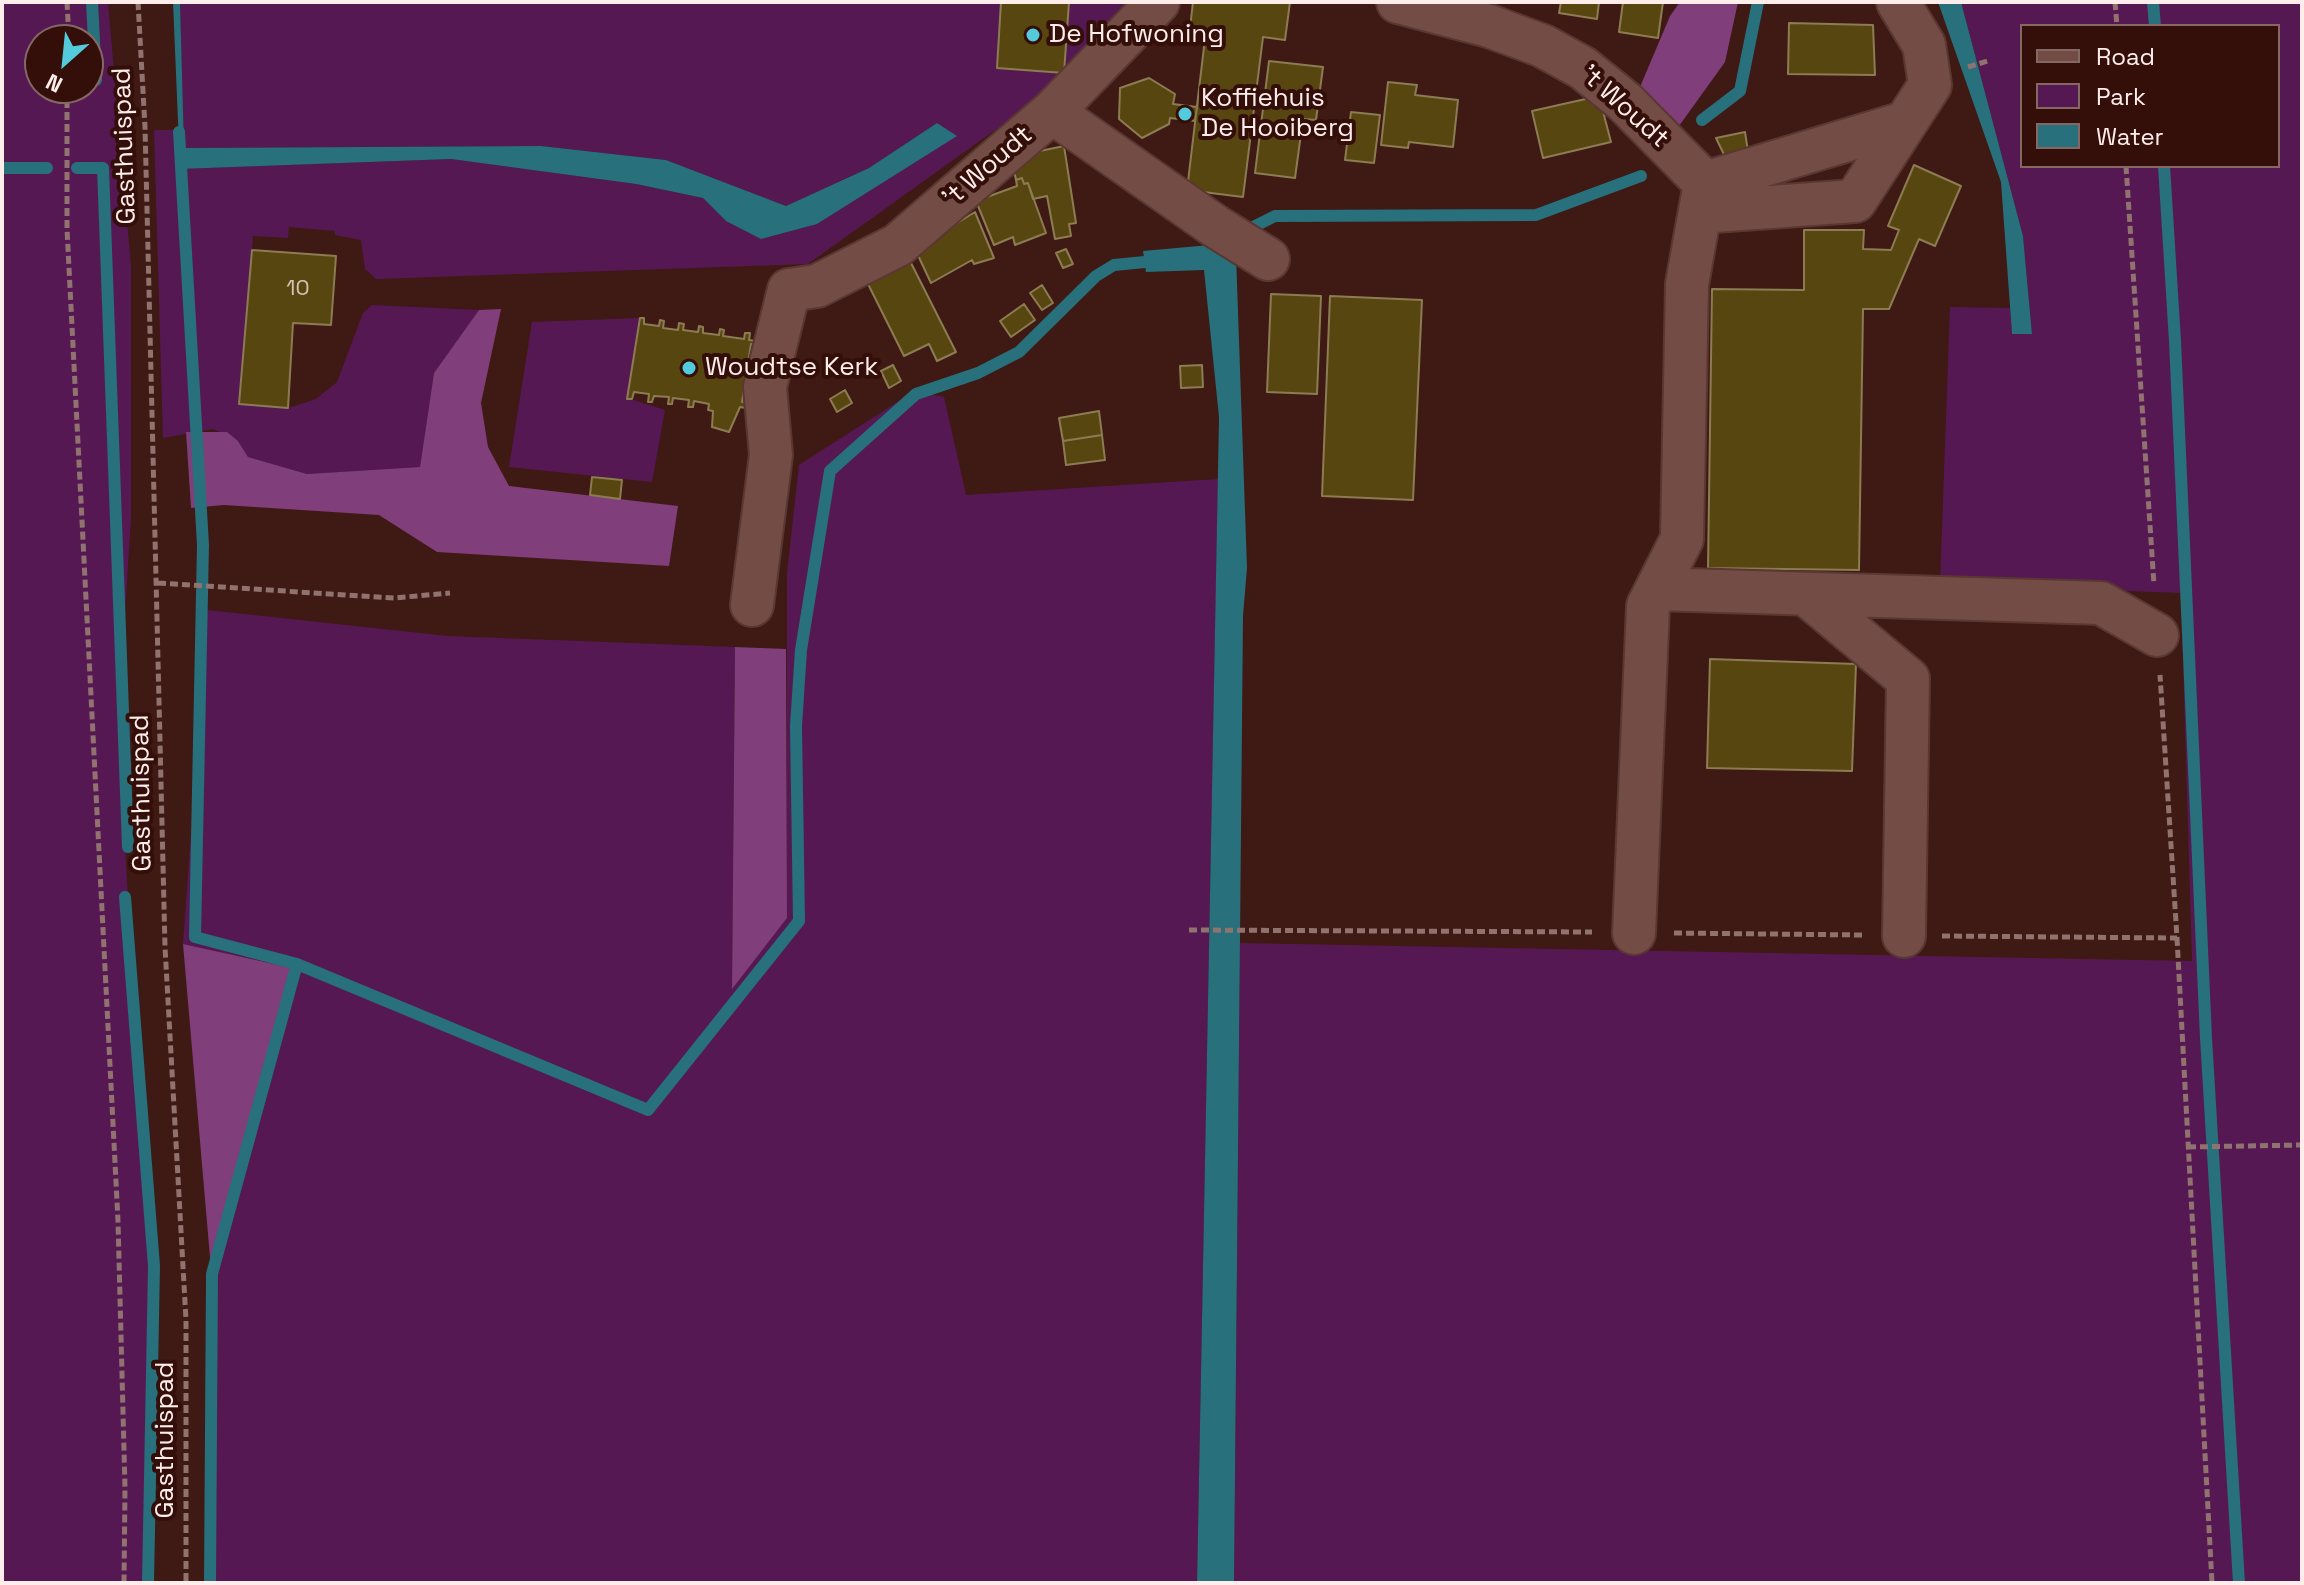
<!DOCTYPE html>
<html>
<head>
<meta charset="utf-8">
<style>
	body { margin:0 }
	#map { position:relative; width:2304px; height:1585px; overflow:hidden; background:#3f1914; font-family:"Space Grotesk",sans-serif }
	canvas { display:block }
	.frame { position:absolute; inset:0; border:4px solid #feedea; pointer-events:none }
	.legend { position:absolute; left:2020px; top:24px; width:260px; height:144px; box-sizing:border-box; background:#340f0a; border:2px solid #856864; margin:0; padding:10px 14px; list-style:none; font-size:24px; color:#feedea }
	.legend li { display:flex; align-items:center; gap:16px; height:40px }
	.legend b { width:40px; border:2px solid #856864 }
	.north { position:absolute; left:24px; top:24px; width:80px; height:80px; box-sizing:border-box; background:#340f0a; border:2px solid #856864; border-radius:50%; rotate:207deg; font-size:22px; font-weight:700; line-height:32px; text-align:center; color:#feedea }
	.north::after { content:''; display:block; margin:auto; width:28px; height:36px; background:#54cadd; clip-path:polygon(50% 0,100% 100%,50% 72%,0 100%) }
</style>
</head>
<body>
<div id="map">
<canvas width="2304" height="1585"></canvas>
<div class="frame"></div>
<ul class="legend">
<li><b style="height:10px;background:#734c45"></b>Road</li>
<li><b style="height:22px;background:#561853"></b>Park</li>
<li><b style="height:22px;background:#27707c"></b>Water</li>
</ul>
<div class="north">N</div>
</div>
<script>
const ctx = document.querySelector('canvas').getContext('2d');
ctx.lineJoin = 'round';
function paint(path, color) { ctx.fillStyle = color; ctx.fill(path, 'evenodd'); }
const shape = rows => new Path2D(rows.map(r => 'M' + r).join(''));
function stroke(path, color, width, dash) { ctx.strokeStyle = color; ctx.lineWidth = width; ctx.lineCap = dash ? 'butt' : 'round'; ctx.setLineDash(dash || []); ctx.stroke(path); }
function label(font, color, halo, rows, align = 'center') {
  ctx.font = font + ' "Space Grotesk",sans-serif'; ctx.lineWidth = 8; ctx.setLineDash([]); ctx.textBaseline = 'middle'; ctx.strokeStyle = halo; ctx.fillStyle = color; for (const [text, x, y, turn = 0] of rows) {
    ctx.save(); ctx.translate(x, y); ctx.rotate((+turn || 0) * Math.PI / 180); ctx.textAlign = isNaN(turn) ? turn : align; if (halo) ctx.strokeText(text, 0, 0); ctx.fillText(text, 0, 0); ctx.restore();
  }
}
paint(shape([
	[2,2,108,2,131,266,131,518,118,722,154,1355,149,1583,2,1583],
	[88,40,88,88,40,88,40,40],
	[180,2,1132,2,1060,78,1016,115,808,264,376,279,365,269,361,240,335,235,335,231,289,227,288,238,253,236,240,404,288,408,316,399,337,382,363,313,372,305,479,310,434,373,420,467,307,474,248,457,238,441,213,429,163,438,154,130,179,130,180,169,451,159,636,184,703,198,726,221,817,224,956,136,937,123,869,168,786,206,666,160,541,146,183,148],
	[1961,2,2302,2,2302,1583,1234,1583,1240,943,2192,961,2181,593,1940,584,1950,307,2010,308,2012,334,2032,333,2023,236],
	[2022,26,2278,26,2278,166,2022,166],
	[640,318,627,398,665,410,652,482,509,467,532,322],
	[929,394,944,397,966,495,1218,479,1197,1583,214,1583,213,1292,297,969,183,944,207,610,448,636,735,647,732,988,787,918,787,573,799,465,902,399]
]), '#561853');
paint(shape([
	[1680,2,1738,2,1725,62,1679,126,1640,87,1670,16],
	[501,309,481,403,488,447,509,486,678,506,669,566,437,552,379,515,224,505,191,508,186,432,227,432,238,441,248,457,307,474,420,467,434,373,479,310],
	[735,647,786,649,787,918,732,989],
	[183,944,297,969,213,1292]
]), '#803e7b');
paint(shape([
	[173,2,180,2,184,148,541,146,666,160,786,206,869,168,937,123,957,136,817,224,761,239,726,221,703,198,636,184,451,159,180,169],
	[1938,2,1961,2,2023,236,2032,334,2012,334,2001,182],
	[1221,244,1236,255,1247,568,1243,616,1234,1583,1197,1583,1219,417,1204,270,1146,272,1143,251]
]), '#27707c');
stroke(shape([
	[92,2,96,80],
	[2153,2,2155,26],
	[1702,120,1740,91,1758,2],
	[179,132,203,545,195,937,297,964,648,1110,799,921,796,726,801,650,830,471,916,394,978,373,1019,352,1096,276,1114,265,1145,262],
	[2164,166,2175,341,2206,1038,2239,1583],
	[2,168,47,168],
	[77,168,103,168,128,847],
	[1241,233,1275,216,1536,215,1641,176],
	[125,897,154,1266,148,1583],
	[210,1583,212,1274,297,964]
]), '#27707c', 12);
const building = shape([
	[1001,2,1069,2,1064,73,997,68,1001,2],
	[1193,2,1290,2,1285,40,1263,37,1243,197,1187,190,1206,30,1190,28,1193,2],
	[1561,2,1599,2,1597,19,1559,13,1561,2],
	[1623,2,1663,2,1658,38,1619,32,1623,2],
	[1789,23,1873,25,1875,75,1788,74,1789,23],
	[1269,61,1323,67,1316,120,1303,119,1295,178,1255,173,1269,61],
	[1149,78,1175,94,1173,104,1197,107,1195,121,1170,118,1169,124,1142,138,1119,119,1120,88,1149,78],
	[1388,82,1417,85,1415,95,1458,100,1453,147,1409,142,1408,148,1381,145,1388,82],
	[1599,96,1611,142,1543,158,1532,111,1599,96],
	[1351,112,1380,115,1374,163,1345,160,1351,112],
	[1745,132,1749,158,1728,163,1716,138,1745,132],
	[1064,146,1076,223,1069,224,1071,236,1055,239,1047,196,1033,199,1028,183,1024,184,1022,178,1016,180,1011,157,1064,146],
	[1914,165,1961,186,1935,246,1919,239,1889,309,1863,309,1859,570,1708,568,1712,289,1804,290,1804,230,1864,230,1863,249,1891,250,1899,230,1888,226,1914,165],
	[1022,178,1024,184,1028,183,1046,233,1015,245,1013,237,994,245,976,201,1017,186,1016,180,1022,178],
	[975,212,994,258,974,264,972,260,931,283,915,249,975,212],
	[1066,249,1073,264,1063,268,1056,253,1066,249],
	[252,250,336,256,331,325,293,323,288,408,239,404,252,250],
	[907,255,956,352,937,361,929,344,904,356,864,276,907,255],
	[1042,285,1053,303,1042,310,1030,293,1042,285],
	[1271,294,1321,296,1317,394,1267,392,1271,294],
	[1330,296,1422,300,1413,500,1322,496,1330,296],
	[1024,304,1035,320,1011,337,1000,321,1024,304],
	[640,318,644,318,644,324,659,326,660,320,664,321,663,328,678,330,679,323,684,324,683,330,698,332,699,326,703,327,703,333,719,335,720,329,724,330,723,336,744,339,745,333,750,333,749,340,756,341,755,345,751,344,742,402,747,403,746,408,740,407,729,432,712,427,713,411,708,410,709,404,694,401,693,407,688,407,689,400,673,398,672,404,668,404,669,397,654,396,652,402,648,402,649,394,634,392,632,399,627,399,640,318],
	[893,365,901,381,889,388,881,371,893,365],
	[1202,365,1203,387,1181,388,1180,366,1202,365],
	[845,390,852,403,837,412,830,399,845,390],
	[1099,411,1102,435,1063,441,1059,418,1099,411],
	[1102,435,1105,460,1066,465,1063,441,1102,435],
	[592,477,622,480,620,499,590,495,592,477],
	[1710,659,1856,664,1852,771,1707,768,1710,659]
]);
paint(building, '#584611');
stroke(building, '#8c7c53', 2);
const minor = shape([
	[1398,2,1489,26,1543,46,1583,68,1625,102,1705,183],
	[1052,112,1215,226,1268,259],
	[1705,183,1904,123],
	[1700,212,1855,201,1930,85,1924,45,1898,2],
	[1657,589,2101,603,2157,635],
	[1806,594,1908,679,1904,936],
	[752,605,771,455,765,387,789,290,817,286,898,245,1052,112,1158,2],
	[1634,933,1648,606,1682,539,1687,284,1705,183]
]);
stroke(minor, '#5a3732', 46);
stroke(shape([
	[67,2,69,40],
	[138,2,145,127,165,947,186,1320,186,1583],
	[2115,2,2117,26],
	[1968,67,1991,60],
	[67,88,67,229,118,1221,125,1488,124,1583],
	[2126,166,2154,585],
	[158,583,394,598,450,593],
	[1189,930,1592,932],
	[1674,933,1864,935],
	[1942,936,2177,938,2160,675],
	[2177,938,2212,1583],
	[2188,1147,2302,1145]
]), '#90736f', 5, [8, 4]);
stroke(minor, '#734c45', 42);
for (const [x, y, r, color] of [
	[1033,35,8,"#54cadd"],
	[1185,114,8,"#54cadd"],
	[689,368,8,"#54cadd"]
]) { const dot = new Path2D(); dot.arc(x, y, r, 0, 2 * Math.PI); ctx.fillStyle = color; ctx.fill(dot); stroke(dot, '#340f0a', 3); }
label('22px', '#d4c3b4', null, [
	["10",298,289]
]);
label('26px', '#feedea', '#340f0a', [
	["De Hofwoning",1049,35],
	["Koffiehuis",1201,99],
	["De Hooiberg",1201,129],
	["Woudtse Kerk",705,368]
], 'left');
label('26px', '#feedea', '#340f0a', [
	["'t Woudt",1624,107,42],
	["Gasthuispad",125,146,-92],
	["'t Woudt",988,167,-41],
	["Gasthuispad",142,793,-91],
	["Gasthuispad",166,1440,-90]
]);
</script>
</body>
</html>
